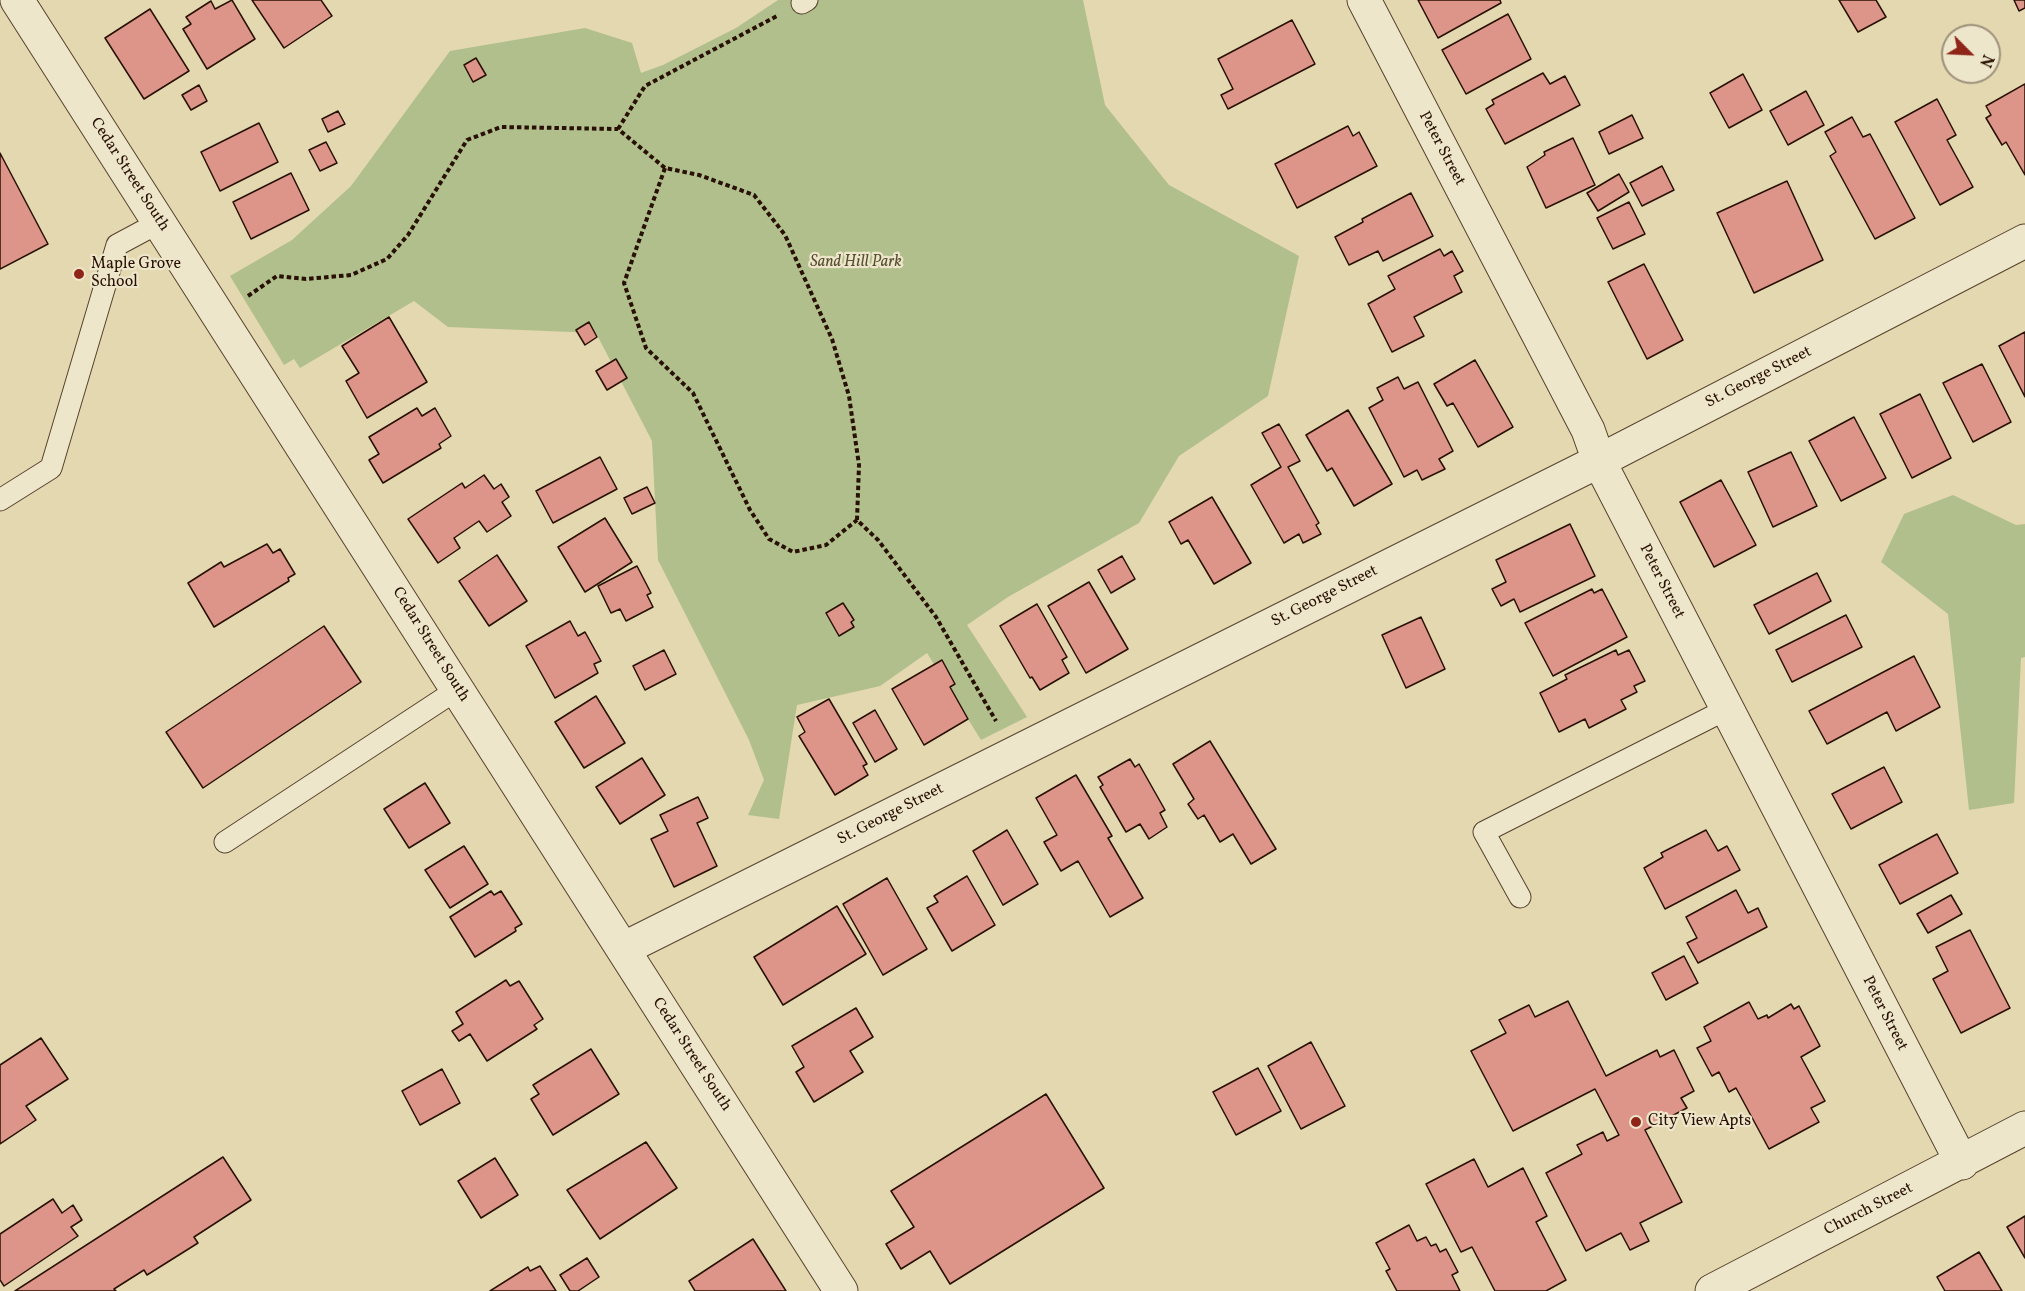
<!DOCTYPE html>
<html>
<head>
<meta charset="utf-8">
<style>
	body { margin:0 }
	#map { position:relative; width:2025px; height:1291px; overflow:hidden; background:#e3d8af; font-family:Vollkorn,serif }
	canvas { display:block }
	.north { position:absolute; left:1941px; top:24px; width:60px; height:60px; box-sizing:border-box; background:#ede6cb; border:2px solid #9e917b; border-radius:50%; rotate:114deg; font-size:16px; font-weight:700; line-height:24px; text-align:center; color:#281102 }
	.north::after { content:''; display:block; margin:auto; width:21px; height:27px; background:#8f2418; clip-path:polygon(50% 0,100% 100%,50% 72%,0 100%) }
</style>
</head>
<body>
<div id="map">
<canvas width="2025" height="1291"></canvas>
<div class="north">N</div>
</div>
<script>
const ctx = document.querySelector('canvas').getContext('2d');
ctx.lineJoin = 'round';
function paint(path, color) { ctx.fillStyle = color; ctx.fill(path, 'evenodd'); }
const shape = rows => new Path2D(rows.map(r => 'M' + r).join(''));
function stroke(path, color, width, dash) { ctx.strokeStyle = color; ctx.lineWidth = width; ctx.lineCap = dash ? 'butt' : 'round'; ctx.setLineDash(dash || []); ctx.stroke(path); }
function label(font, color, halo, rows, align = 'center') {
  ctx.font = font + ' Vollkorn,serif'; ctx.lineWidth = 4.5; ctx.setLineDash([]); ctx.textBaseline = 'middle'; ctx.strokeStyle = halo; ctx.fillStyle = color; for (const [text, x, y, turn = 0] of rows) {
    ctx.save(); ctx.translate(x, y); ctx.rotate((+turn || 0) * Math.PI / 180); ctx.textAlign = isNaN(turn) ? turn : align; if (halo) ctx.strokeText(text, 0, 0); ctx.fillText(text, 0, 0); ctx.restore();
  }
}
paint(shape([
	[778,0,1083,0,1105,105,1169,185,1299,256,1268,396,1179,456,1139,523,1008,597,967,625,1027,717,981,740,927,653,880,686,797,705,779,819,748,815,764,780,749,740,658,560,652,441,596,333,448,327,414,301,300,368,294,359,284,365,230,276,292,240,351,186,450,51,585,28,632,43,641,73,663,65,736,28],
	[1953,495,2016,525,2025,524,2025,657,2021,658,2014,803,1969,810,1948,614,1881,562,1904,514]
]), '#b1bf8c');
const building = shape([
	[232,0,255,39,207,69,183,29,191,24,186,17,211,1,215,9,232,0],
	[252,0,321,0,332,16,284,48,252,0],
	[1418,0,1500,0,1501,3,1438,38,1418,0],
	[1839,0,1876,0,1886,17,1858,32,1839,0],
	[2014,0,2025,0,2025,8,2019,11,2014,0],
	[150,9,189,71,144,99,105,38,150,9],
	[1508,14,1531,59,1466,94,1442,50,1508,14],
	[1292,20,1315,64,1228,109,1221,95,1233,89,1218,59,1292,20],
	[476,58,486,75,473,82,464,65,476,58],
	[1543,73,1550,84,1565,76,1580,105,1505,144,1486,109,1494,104,1492,100,1543,73],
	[1743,74,1762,110,1729,128,1710,93,1743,74],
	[2025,84,2025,175,2006,142,2002,145,1986,118,1991,115,1986,106,2025,84],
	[199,85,207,101,191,110,182,95,199,85],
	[1806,91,1824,125,1788,145,1770,111,1806,91],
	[1937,99,1956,135,1947,140,1973,187,1940,205,1895,122,1937,99],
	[338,111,345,124,328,132,322,119,338,111],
	[1632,115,1643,138,1609,154,1599,132,1632,115],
	[1852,117,1863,137,1870,134,1915,218,1875,239,1830,156,1836,152,1825,132,1852,117],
	[259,123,278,162,220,191,201,152,259,123],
	[1348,126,1353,136,1359,132,1377,166,1297,208,1275,164,1348,126],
	[1573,138,1595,185,1546,208,1527,167,1545,155,1544,152,1573,138],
	[326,142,337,163,320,171,309,150,326,142],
	[0,153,48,244,0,269,0,153],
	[1662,166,1674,190,1642,206,1630,183,1662,166],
	[291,173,309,210,251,239,233,202,291,173],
	[1619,174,1629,192,1598,211,1587,193,1619,174],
	[1787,181,1823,260,1754,293,1717,213,1787,181],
	[1411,193,1433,236,1383,261,1378,251,1349,265,1335,237,1363,222,1362,219,1411,193],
	[1629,202,1645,234,1613,249,1597,218,1629,202],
	[1440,249,1444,256,1452,251,1463,271,1454,276,1462,292,1414,317,1424,336,1392,352,1368,304,1395,289,1388,276,1440,249],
	[1644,264,1683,340,1647,359,1608,282,1644,264],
	[389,317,427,382,367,418,346,381,359,373,342,346,389,317],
	[589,322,597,337,585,345,576,330,589,322],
	[2025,332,2025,397,1999,346,2025,332],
	[616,359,627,378,607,390,596,371,616,359],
	[1475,360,1513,427,1478,447,1453,403,1447,406,1434,384,1475,360],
	[1982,364,2011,422,1973,442,1943,383,1982,364],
	[1398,377,1404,389,1418,382,1453,451,1439,459,1445,469,1422,480,1417,470,1404,477,1369,408,1383,400,1377,388,1398,377],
	[1920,394,1951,458,1912,478,1880,414,1920,394],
	[417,408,422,416,435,408,451,436,439,444,441,448,383,483,369,460,379,454,369,437,417,408],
	[1348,410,1392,484,1354,506,1332,468,1327,471,1306,435,1348,410],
	[1854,417,1886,478,1841,501,1809,441,1854,417],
	[1279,424,1300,461,1288,467,1319,523,1316,525,1321,534,1303,543,1299,534,1284,543,1251,485,1281,467,1262,433,1279,424],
	[1791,452,1817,506,1773,527,1748,472,1791,452],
	[600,457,617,489,553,523,536,491,600,457],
	[484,475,494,489,501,484,509,497,502,502,511,516,487,532,479,521,454,538,460,548,438,563,408,519,462,483,465,488,484,475],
	[1721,480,1756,545,1714,567,1680,502,1721,480],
	[647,487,655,503,632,514,624,498,647,487],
	[1212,497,1251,563,1214,584,1188,540,1181,544,1169,522,1212,497],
	[605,518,632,562,585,592,558,547,605,518],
	[1570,524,1595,576,1520,612,1514,599,1501,606,1492,589,1506,582,1496,560,1570,524],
	[267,544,273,553,280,549,295,574,288,578,289,581,214,627,188,583,221,562,224,567,267,544],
	[497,555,527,601,489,626,459,581,497,555],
	[1122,556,1135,579,1111,593,1098,570,1122,556],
	[637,566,651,593,647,595,653,607,626,621,620,609,611,613,598,586,637,566],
	[1817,573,1831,601,1769,634,1754,605,1817,573],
	[1089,582,1128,649,1086,673,1048,606,1089,582],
	[1592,589,1594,593,1602,589,1627,637,1553,676,1525,623,1592,589],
	[843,603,854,620,851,622,854,627,839,636,826,613,843,603],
	[1037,604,1067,657,1062,660,1069,673,1040,690,1032,677,1030,678,1000,626,1037,604],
	[1846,615,1862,647,1792,682,1776,650,1846,615],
	[1421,617,1445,669,1406,688,1382,635,1421,617],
	[570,621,578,636,585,632,601,661,594,664,598,673,555,698,526,646,570,621],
	[324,626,361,682,203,788,166,732,324,626],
	[664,650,676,674,645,690,633,666,664,650],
	[1616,650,1618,655,1629,650,1645,681,1634,686,1637,692,1621,700,1626,709,1589,728,1585,719,1559,732,1540,693,1567,679,1565,675,1616,650],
	[1914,656,1940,707,1896,731,1887,712,1827,744,1809,711,1914,656],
	[942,660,955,684,950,687,968,719,924,745,892,689,942,660],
	[596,696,625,743,584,768,555,722,596,696],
	[829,699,867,764,863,766,868,775,835,795,799,736,805,732,797,717,829,699],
	[875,710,897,749,875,762,853,723,875,710],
	[1210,741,1276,849,1251,864,1233,834,1220,842,1204,815,1198,819,1188,804,1194,799,1173,764,1210,741],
	[642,758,665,795,620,824,596,787,642,758],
	[1130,759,1135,767,1139,764,1165,810,1160,813,1167,827,1149,839,1140,824,1126,832,1100,787,1103,785,1098,777,1130,759],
	[1884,767,1902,802,1851,829,1832,794,1884,767],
	[1076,775,1112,836,1108,838,1143,898,1110,917,1078,861,1061,871,1044,842,1057,835,1036,798,1076,775],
	[425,783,450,823,409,848,384,809,425,783],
	[698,797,708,818,697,823,717,866,674,887,651,839,668,831,660,815,698,797],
	[1007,830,1038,884,1003,905,973,851,1007,830],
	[1706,830,1718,851,1727,846,1740,870,1665,909,1644,868,1663,857,1661,853,1706,830],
	[1937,834,1958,873,1900,904,1879,865,1937,834],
	[464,846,488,884,450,908,425,870,464,846],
	[967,876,995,925,952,951,927,908,938,902,934,896,967,876],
	[887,878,927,949,883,975,843,904,887,878],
	[1736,890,1748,913,1758,908,1767,927,1698,963,1687,943,1697,938,1686,917,1736,890],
	[491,891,494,895,501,891,522,924,515,928,516,931,475,957,450,917,491,891],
	[1951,895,1962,914,1928,933,1917,914,1951,895],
	[837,906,866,954,783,1005,754,957,837,906],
	[1970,930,2010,1008,1961,1033,1933,979,1948,971,1936,947,1970,930],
	[1684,956,1698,983,1666,1000,1652,973,1684,956],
	[506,980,510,986,519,981,543,1019,534,1025,537,1029,487,1061,470,1034,459,1041,452,1031,463,1024,456,1012,506,980],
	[1568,1001,1606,1076,1657,1050,1660,1057,1674,1050,1694,1091,1681,1098,1687,1108,1645,1130,1682,1202,1640,1223,1649,1241,1630,1250,1621,1233,1586,1251,1546,1173,1582,1154,1577,1145,1603,1132,1607,1141,1619,1135,1595,1089,1513,1131,1471,1051,1506,1033,1499,1020,1529,1005,1535,1017,1568,1001],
	[1749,1002,1758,1019,1767,1015,1768,1018,1791,1004,1794,1009,1799,1006,1820,1046,1801,1057,1825,1101,1811,1108,1819,1122,1769,1149,1736,1088,1729,1092,1719,1072,1712,1076,1697,1048,1711,1041,1704,1027,1749,1002],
	[856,1008,873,1037,850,1051,863,1072,814,1102,796,1072,804,1067,792,1046,856,1008],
	[41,1038,68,1079,26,1106,36,1120,0,1144,0,1065,41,1038],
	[1311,1042,1345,1106,1301,1129,1268,1066,1311,1042],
	[591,1049,619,1094,553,1135,531,1099,539,1094,533,1085,591,1049],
	[1258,1068,1281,1111,1236,1135,1213,1092,1258,1068],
	[442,1069,460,1103,420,1125,402,1091,442,1069],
	[1046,1094,1104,1188,950,1284,930,1251,901,1269,886,1244,914,1227,891,1191,1046,1094],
	[646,1142,677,1188,600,1239,567,1190,646,1142],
	[223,1157,251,1200,194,1237,198,1243,147,1275,144,1270,114,1289,116,1291,15,1291,223,1157],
	[495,1158,518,1195,481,1218,458,1181,495,1158],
	[1474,1159,1488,1187,1523,1168,1547,1216,1536,1222,1566,1280,1546,1291,1495,1291,1472,1247,1461,1252,1426,1184,1474,1159],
	[53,1199,62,1213,73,1205,82,1220,71,1227,78,1236,4,1286,0,1280,0,1234,53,1199],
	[2025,1216,2025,1258,2007,1227,2025,1216],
	[1409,1225,1417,1241,1426,1237,1431,1246,1436,1244,1440,1252,1446,1249,1458,1272,1452,1275,1460,1291,1397,1291,1386,1271,1390,1269,1376,1243,1409,1225],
	[753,1239,786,1291,695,1291,689,1281,753,1239],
	[1979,1252,2002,1291,1945,1291,1937,1277,1979,1252],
	[587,1258,599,1277,578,1291,570,1291,560,1275,587,1258],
	[540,1266,556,1291,490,1291,528,1267,530,1271,540,1266]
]);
paint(building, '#dd9589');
stroke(building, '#281102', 1.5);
const lane = shape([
	[802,3,807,0],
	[0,500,51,468,117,245,160,222],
	[225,842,458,689],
	[1520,897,1484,832,1727,709]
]);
const street = shape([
	[17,0,841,1291],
	[1364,0,1588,430,1599,461,1962,1163],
	[623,949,1599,461,2025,241],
	[1712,1291,2025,1128]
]);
stroke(lane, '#57432d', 23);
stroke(street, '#57432d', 35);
stroke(shape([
	[618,129,645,86,777,16],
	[665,168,624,283,646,348,693,393,750,510,769,539,793,552,826,545,857,520],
	[248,296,277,276,306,279,351,275,387,259,408,235,467,140,501,127,618,129,665,168,699,175,754,195,785,235,832,339,849,396,859,465,857,520,878,540,936,617,996,721]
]), '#281102', 4, [4.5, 3]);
stroke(lane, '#ede6cb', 21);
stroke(street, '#ede6cb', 33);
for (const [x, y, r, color] of [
	[79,274,6,"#8f2418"],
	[1636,1122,6,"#8f2418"]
]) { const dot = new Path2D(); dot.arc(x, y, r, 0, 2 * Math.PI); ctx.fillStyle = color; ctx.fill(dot); stroke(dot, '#ede6cb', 2); }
label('16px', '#281102', '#ede6cb', [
	["Peter Street",1441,149,62],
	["Cedar Street South",129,175,57],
	["St. George Street",1759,378,-27],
	["Peter Street",1661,582,63],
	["St. George Street",1325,597,-27],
	["Cedar Street South",430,645,58],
	["St. George Street",891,815,-27],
	["Peter Street",1884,1014,63],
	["Cedar Street South",691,1055,57],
	["Church Street",1869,1210,-27]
]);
label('italic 16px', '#584e32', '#ede6cb', [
	["Sand Hill Park",856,263]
]);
label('16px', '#281102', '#ede6cb', [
	["Maple Grove",91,265],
	["School",91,283],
	["City View Apts",1648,1122]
], 'left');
</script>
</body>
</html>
